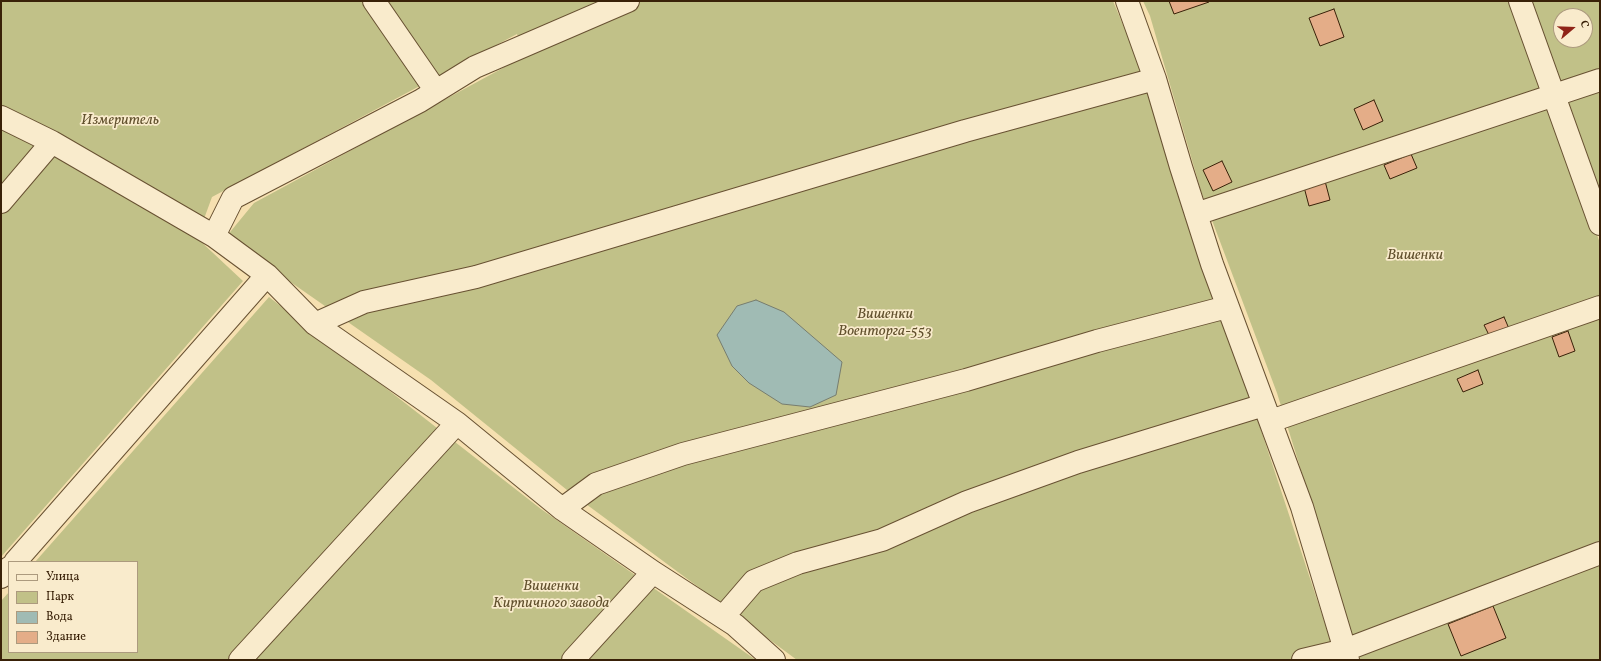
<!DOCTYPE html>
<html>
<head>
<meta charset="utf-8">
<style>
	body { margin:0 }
	#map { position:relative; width:1601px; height:661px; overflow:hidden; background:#f6e0b0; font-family:Vollkorn,serif }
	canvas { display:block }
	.frame { position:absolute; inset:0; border:2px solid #392108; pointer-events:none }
	.legend { position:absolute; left:8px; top:561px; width:130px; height:92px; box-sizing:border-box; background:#f9ebcc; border:1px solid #ac9a7e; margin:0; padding:5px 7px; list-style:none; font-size:12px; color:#392108 }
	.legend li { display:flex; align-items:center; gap:8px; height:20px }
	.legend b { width:20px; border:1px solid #ac9a7e }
	.north { position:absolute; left:1553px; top:8px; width:40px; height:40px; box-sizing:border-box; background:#f9ebcc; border:1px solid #ac9a7e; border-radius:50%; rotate:71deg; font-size:11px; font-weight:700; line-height:16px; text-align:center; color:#392108 }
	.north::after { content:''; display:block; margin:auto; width:14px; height:18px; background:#8f2418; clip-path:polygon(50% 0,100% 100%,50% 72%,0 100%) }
</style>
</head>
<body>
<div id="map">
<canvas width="1601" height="661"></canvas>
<div class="frame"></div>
<ul class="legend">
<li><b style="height:5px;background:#f9ebcc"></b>Улица</li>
<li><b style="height:11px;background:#c1c188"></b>Парк</li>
<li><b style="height:11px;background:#a0bbb4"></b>Вода</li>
<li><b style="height:11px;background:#e4ad88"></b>Здание</li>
</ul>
<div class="north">С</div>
</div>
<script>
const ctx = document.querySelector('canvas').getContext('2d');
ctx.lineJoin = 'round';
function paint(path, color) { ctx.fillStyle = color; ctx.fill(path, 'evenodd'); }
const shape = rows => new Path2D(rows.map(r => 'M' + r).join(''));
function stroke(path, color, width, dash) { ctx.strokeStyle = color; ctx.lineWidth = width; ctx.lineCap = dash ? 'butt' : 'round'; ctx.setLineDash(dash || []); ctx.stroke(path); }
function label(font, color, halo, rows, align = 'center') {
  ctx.font = font + ' Vollkorn,serif'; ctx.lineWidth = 3.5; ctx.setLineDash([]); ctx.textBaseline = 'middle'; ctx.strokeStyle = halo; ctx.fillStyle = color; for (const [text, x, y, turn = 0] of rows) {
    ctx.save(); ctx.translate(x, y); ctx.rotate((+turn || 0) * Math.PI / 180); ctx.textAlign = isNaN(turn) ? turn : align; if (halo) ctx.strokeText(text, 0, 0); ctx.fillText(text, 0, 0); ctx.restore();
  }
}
paint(shape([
	[1,1,1113,1,1142,70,1337,660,797,660,567,490,431,380,226,237,254,203,525,56,517,34,212,197,197,238,243,281,1,557],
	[1143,1,1511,1,1600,243,1600,660,1360,660,1277,393,1201,191,1150,16],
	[1531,1,1600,1,1600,196],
	[1561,16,1585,16,1585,40,1561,40],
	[269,297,541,509,756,660,1,660,1,601,9,592,9,652,137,652,137,562,35,562]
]), '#c1c188');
const water = shape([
	[756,300,784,312,842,362,836,395,810,407,782,404,749,383,732,366,717,335,737,306,756,300]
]);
paint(water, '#a0bbb4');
stroke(water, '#777d6f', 1);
const building = shape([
	[1169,1,1209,1,1209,2,1174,14,1169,1],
	[1334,9,1344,37,1320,46,1309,18,1334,9],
	[1374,100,1383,121,1363,130,1354,109,1374,100],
	[1411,154,1417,168,1390,179,1384,165,1411,154],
	[1222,161,1232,182,1213,191,1203,170,1222,161],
	[1325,181,1330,200,1309,206,1304,187,1325,181],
	[1504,317,1510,331,1491,339,1484,325,1504,317],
	[1568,331,1575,351,1559,357,1552,337,1568,331],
	[1478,370,1483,384,1463,392,1457,379,1478,370],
	[1493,606,1506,638,1461,656,1448,624,1493,606]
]);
paint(building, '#e4ad88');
stroke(building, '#392108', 1);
const minor = shape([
	[374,1,436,91],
	[1127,1,1155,79,1181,167,1212,264,1302,507,1348,660],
	[1520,1,1600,224],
	[1,117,52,142,214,236,267,275,315,324,457,423,562,509,653,572,735,625,774,660],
	[1,202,52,142],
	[1196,214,1600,80],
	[214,236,233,198,420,101,475,67,628,1],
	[315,324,364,302,476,277,965,131,1155,79],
	[1271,421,1600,307],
	[562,509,596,484,683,454,966,380,1097,341,1227,307],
	[15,562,267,275],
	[1,577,9,568],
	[723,617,754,581,798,563,882,540,967,502,1078,462,1264,405],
	[240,660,457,423],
	[573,660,653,572],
	[1303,660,1345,650,1600,553]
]);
stroke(minor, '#685132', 24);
stroke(minor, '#f9ebcc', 22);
label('italic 15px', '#62512e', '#f9ebcc', [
	["Измеритель",120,121],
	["Вишенки",1415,256],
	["Вишенки",885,315],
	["Военторга-553",885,332],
	["Вишенки",551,587],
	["Кирпичного завода",551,604]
]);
</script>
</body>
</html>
